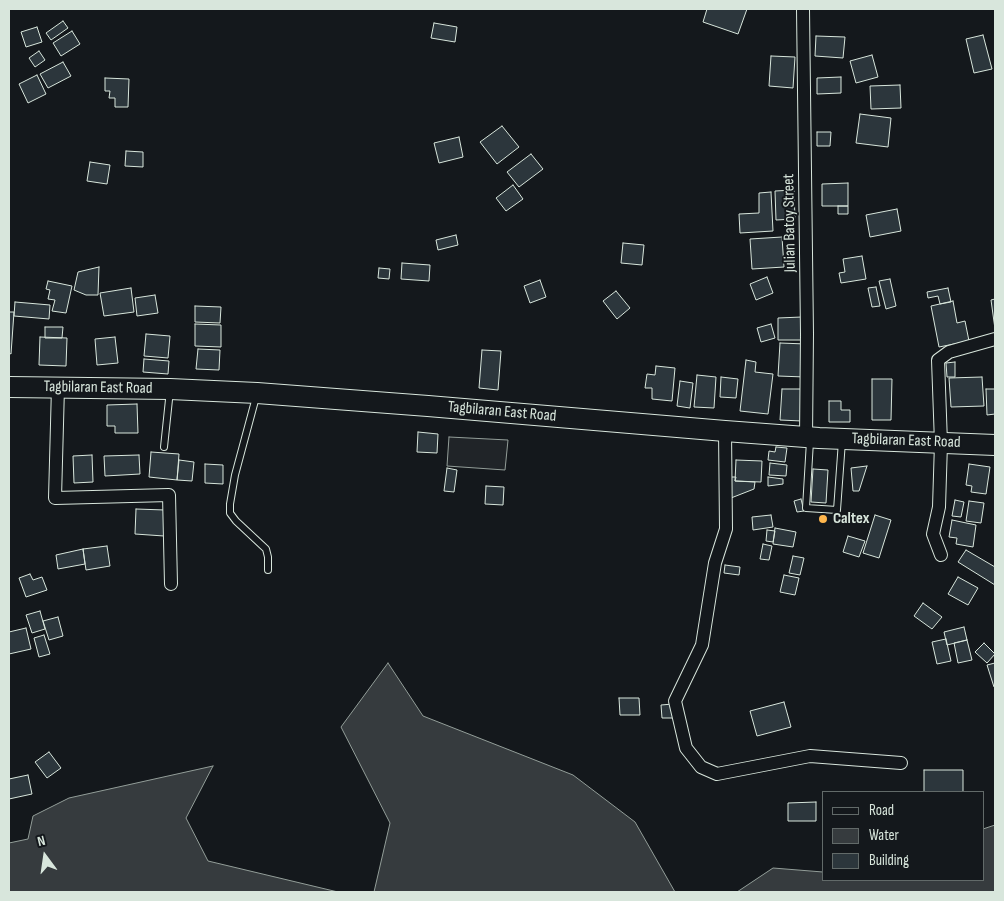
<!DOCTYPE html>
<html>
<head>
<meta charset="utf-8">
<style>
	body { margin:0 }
	#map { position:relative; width:1004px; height:901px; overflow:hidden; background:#14181c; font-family:"Sofia Sans Condensed",sans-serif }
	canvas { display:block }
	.frame { position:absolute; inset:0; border:10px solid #d8e6dc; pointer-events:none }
	.legend { position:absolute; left:822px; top:791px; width:162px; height:90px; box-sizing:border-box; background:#14181c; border:1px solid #626a69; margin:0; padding:6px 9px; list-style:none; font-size:15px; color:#d8e6dc }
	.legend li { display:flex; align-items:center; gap:10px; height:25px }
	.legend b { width:25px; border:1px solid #626a69 }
	.north { position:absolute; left:20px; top:831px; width:50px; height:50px; -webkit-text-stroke:4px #14181c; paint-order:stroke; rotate:346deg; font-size:14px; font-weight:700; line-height:20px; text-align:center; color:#d8e6dc }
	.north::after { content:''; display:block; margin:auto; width:18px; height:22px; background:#d8e6dc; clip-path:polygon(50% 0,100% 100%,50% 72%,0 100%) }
</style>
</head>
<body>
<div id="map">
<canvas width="1004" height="901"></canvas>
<div class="frame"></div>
<ul class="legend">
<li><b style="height:6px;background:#14181c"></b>Road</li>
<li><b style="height:14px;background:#363b3e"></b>Water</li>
<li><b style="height:14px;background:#2c363c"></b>Building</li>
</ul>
<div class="north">N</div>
</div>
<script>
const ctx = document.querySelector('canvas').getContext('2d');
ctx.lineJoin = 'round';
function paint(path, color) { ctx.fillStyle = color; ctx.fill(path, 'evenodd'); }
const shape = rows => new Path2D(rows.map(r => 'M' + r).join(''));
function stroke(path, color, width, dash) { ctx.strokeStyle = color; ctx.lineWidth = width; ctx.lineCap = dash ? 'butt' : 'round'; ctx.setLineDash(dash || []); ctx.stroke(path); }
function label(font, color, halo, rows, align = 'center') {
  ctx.font = font + ' "Sofia Sans Condensed",sans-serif'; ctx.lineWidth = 4; ctx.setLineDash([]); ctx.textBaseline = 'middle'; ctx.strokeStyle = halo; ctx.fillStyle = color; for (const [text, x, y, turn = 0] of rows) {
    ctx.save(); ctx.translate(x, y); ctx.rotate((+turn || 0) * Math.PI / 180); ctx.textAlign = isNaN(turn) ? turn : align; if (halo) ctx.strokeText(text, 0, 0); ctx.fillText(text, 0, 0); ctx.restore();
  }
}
const green = shape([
	[449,437,508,440,505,470,447,466,449,437]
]);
paint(green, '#202428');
stroke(green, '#939e99', 1);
const water = shape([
	[388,663,423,716,573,775,635,822,675,892,374,892,390,823,341,727,388,663],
	[213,766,186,818,208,861,338,892,9,892,9,843,28,839,33,816,69,798,213,766],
	[995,825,995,892,737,892,773,868,823,872,823,880,983,880,983,829,995,825]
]);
paint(water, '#363b3e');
stroke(water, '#939e99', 1);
const building = shape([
	[707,9,747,9,738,34,703,22,707,9],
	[63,21,68,28,51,40,46,33,63,21],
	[434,23,457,27,455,42,431,38,434,23],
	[37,27,42,42,26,47,21,32,37,27],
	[72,31,80,44,61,56,53,43,72,31],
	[983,35,992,69,974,73,966,39,983,35],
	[816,36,845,37,843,58,815,56,816,36],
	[39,51,45,60,35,67,29,58,39,51],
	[872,55,878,77,856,83,850,61,872,55],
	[771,56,795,57,793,88,769,86,771,56],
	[63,62,71,76,48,88,40,74,63,62],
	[37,75,46,94,28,103,19,84,37,75],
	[841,77,841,93,817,94,817,78,841,77],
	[105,78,129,79,128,107,115,107,115,98,109,98,110,91,105,91,105,78],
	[900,85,901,108,871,109,870,86,900,85],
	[860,114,891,118,888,147,856,143,860,114],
	[502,126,519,147,497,164,480,142,502,126],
	[817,132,831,132,830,146,817,146,817,132],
	[459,137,463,157,439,163,434,143,459,137],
	[126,151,143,152,143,167,125,166,126,151],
	[531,154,543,169,519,187,507,172,531,154],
	[90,162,110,165,107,184,87,181,90,162],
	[848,183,848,206,822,206,822,184,848,183],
	[513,185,523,199,506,211,496,198,513,185],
	[794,190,795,219,776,220,775,191,794,190],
	[771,192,773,231,740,233,739,214,759,213,759,193,771,192],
	[838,206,848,206,848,214,838,214,838,206],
	[897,209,901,231,870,237,866,215,897,209],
	[456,235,458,245,438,250,436,240,456,235],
	[782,237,784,267,752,269,750,239,782,237],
	[623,243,644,245,642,265,621,263,623,243],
	[862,256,866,279,841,283,839,273,845,272,843,259,862,256],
	[402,263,430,265,429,281,401,279,402,263],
	[99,267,98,295,86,295,74,290,78,272,99,267],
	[379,268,390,269,389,279,378,278,379,268],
	[767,277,773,293,756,300,750,284,767,277],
	[890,279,896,306,886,309,879,281,890,279],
	[540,280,546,297,530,303,524,286,540,280],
	[48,281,72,286,66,313,52,311,55,300,48,299,50,290,46,289,48,281],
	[876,287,880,306,872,307,868,288,876,287],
	[131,288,134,312,104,316,100,293,131,288],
	[948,288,951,302,940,304,938,296,928,298,927,292,948,288],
	[616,291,630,308,617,319,603,301,616,291],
	[155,295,158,313,137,316,135,298,155,295],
	[995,299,995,329,991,300,995,299],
	[953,301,957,323,965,321,969,341,939,347,931,306,953,301],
	[15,302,50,305,49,319,14,316,15,302],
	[195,306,221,307,220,323,195,322,195,306],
	[9,312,14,312,11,354,9,353,9,312],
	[802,317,802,340,778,340,778,318,802,317],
	[195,324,221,325,221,347,195,346,195,324],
	[771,324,775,338,761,342,757,328,771,324],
	[45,327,63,327,62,338,45,338,45,327],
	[146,334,170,336,168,358,144,356,146,334],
	[40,337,67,338,66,366,39,365,40,337],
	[115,337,118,363,97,365,95,339,115,337],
	[780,343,806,344,805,377,778,376,780,343],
	[198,349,220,350,219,370,196,369,198,349],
	[482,350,501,351,498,390,479,388,482,350],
	[144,359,169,361,168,374,143,372,144,359],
	[746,360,756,362,755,372,773,374,768,414,740,411,746,360],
	[955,362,955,377,947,377,946,363,955,362],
	[656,366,675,368,672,401,652,399,652,388,645,388,647,374,655,375,656,366],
	[697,375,716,377,714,408,694,407,697,375],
	[721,377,738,379,736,398,720,397,721,377],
	[982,377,984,406,951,407,949,378,982,377],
	[872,379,892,379,891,420,872,420,872,379],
	[680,381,693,383,690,408,677,406,680,381],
	[782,389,804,389,802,421,780,420,782,389],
	[986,389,995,389,995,414,987,415,986,389],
	[829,401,841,401,841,410,850,410,850,422,829,422,829,401],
	[137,404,138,433,115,433,115,426,107,426,107,405,137,404],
	[418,432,438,434,437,453,417,452,418,432],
	[776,447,787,448,785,462,768,460,769,451,775,452,776,447],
	[151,452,179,454,177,480,149,477,151,452],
	[92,455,93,482,74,483,73,456,92,455],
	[139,455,140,474,105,476,104,456,139,455],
	[179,460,194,462,192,481,177,480,179,460],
	[736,460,762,461,761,482,735,481,736,460],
	[770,463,787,465,786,476,769,475,770,463],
	[205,464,223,465,223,484,205,483,205,464],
	[969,464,990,467,986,494,971,492,972,486,966,485,969,464],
	[867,466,859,491,853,491,851,468,867,466],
	[447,468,457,470,454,492,444,491,447,468],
	[813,469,828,470,826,503,811,502,813,469],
	[731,477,736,477,735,481,755,482,754,489,731,498,731,477],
	[768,477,783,479,783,484,768,486,768,477],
	[486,486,504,487,503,505,485,504,486,486],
	[801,499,804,511,797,512,794,501,801,499],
	[955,500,964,502,961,517,952,516,955,500],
	[969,501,984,503,981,523,966,521,969,501],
	[136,509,165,510,164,536,135,534,136,509],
	[771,515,773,527,753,530,752,517,771,515],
	[875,515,891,520,879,558,863,553,875,515],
	[952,520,976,525,973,547,956,544,957,538,949,537,952,520],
	[775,528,796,532,793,547,773,544,775,528],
	[767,530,775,531,773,542,766,541,767,530],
	[848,536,865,541,859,557,843,552,848,536],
	[763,544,772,546,769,560,760,559,763,544],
	[107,546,110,566,86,570,83,549,107,546],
	[83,549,85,564,58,569,56,555,83,549],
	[966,550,995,567,995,585,958,562,966,550],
	[793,556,804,558,800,575,789,573,793,556],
	[725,565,740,567,739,575,724,573,725,565],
	[30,574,33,580,42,577,47,590,26,597,19,578,30,574],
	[784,575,799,578,795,595,780,592,784,575],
	[958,577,978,588,968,605,948,594,958,577],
	[923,603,942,617,932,629,914,616,923,603],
	[40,611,45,629,32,633,26,615,40,611],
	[58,617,63,636,49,640,43,621,58,617],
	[964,627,967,640,947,645,944,632,964,627],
	[26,628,31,649,9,654,9,632,26,628],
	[44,635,50,654,39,657,34,638,44,635],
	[946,639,951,661,937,664,932,642,946,639],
	[967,640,972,660,958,663,954,643,967,640],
	[984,643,995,654,987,663,975,652,984,643],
	[995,663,995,686,994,687,987,665,995,663],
	[619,698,639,698,640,715,620,715,619,698],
	[784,702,791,727,757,736,750,711,784,702],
	[673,704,674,718,662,718,661,705,673,704],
	[49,752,61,768,47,778,35,762,49,752],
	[924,770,963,770,963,792,924,792,924,770],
	[28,775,32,794,9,799,9,779,28,775],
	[816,802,816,821,788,821,788,803,816,802]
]);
paint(building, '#2c363c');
stroke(building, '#d8e6dc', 1);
const service = shape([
	[256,397,235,475,230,504,230,513,236,521,266,549,268,557,268,570],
	[810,441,806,508,837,510,842,441],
	[164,447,170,390]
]);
const minor = shape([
	[803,9,807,334,806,437],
	[58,387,55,498,169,495,171,584],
	[725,431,726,529,715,563,702,645,675,701,686,748,701,767,717,774,810,756,901,763],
	[941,555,933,534,939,507,941,443,938,360,949,352,995,339]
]);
const primary = shape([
	[9,387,170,389,257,393,428,406,725,431,819,438,995,445]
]);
stroke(service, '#d8e6dc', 8);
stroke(minor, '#d8e6dc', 14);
stroke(primary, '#d8e6dc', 22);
stroke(service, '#14181c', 6);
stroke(minor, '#14181c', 12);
stroke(primary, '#14181c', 20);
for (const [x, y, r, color] of [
	[823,519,5,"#ffb74d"]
]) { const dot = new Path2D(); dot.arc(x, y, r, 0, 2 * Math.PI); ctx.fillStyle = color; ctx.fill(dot); stroke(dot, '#14181c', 2); }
label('16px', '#d8e6dc', '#14181c', [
	["Julian Batoy Street",790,223,-91],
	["Tagbilaran East Road",98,388,1],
	["Tagbilaran East Road",502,412,5],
	["Tagbilaran East Road",906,441,2]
]);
label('bold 16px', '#d8e6dc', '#14181c', [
	["Caltex",833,519]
], 'left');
</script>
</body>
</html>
